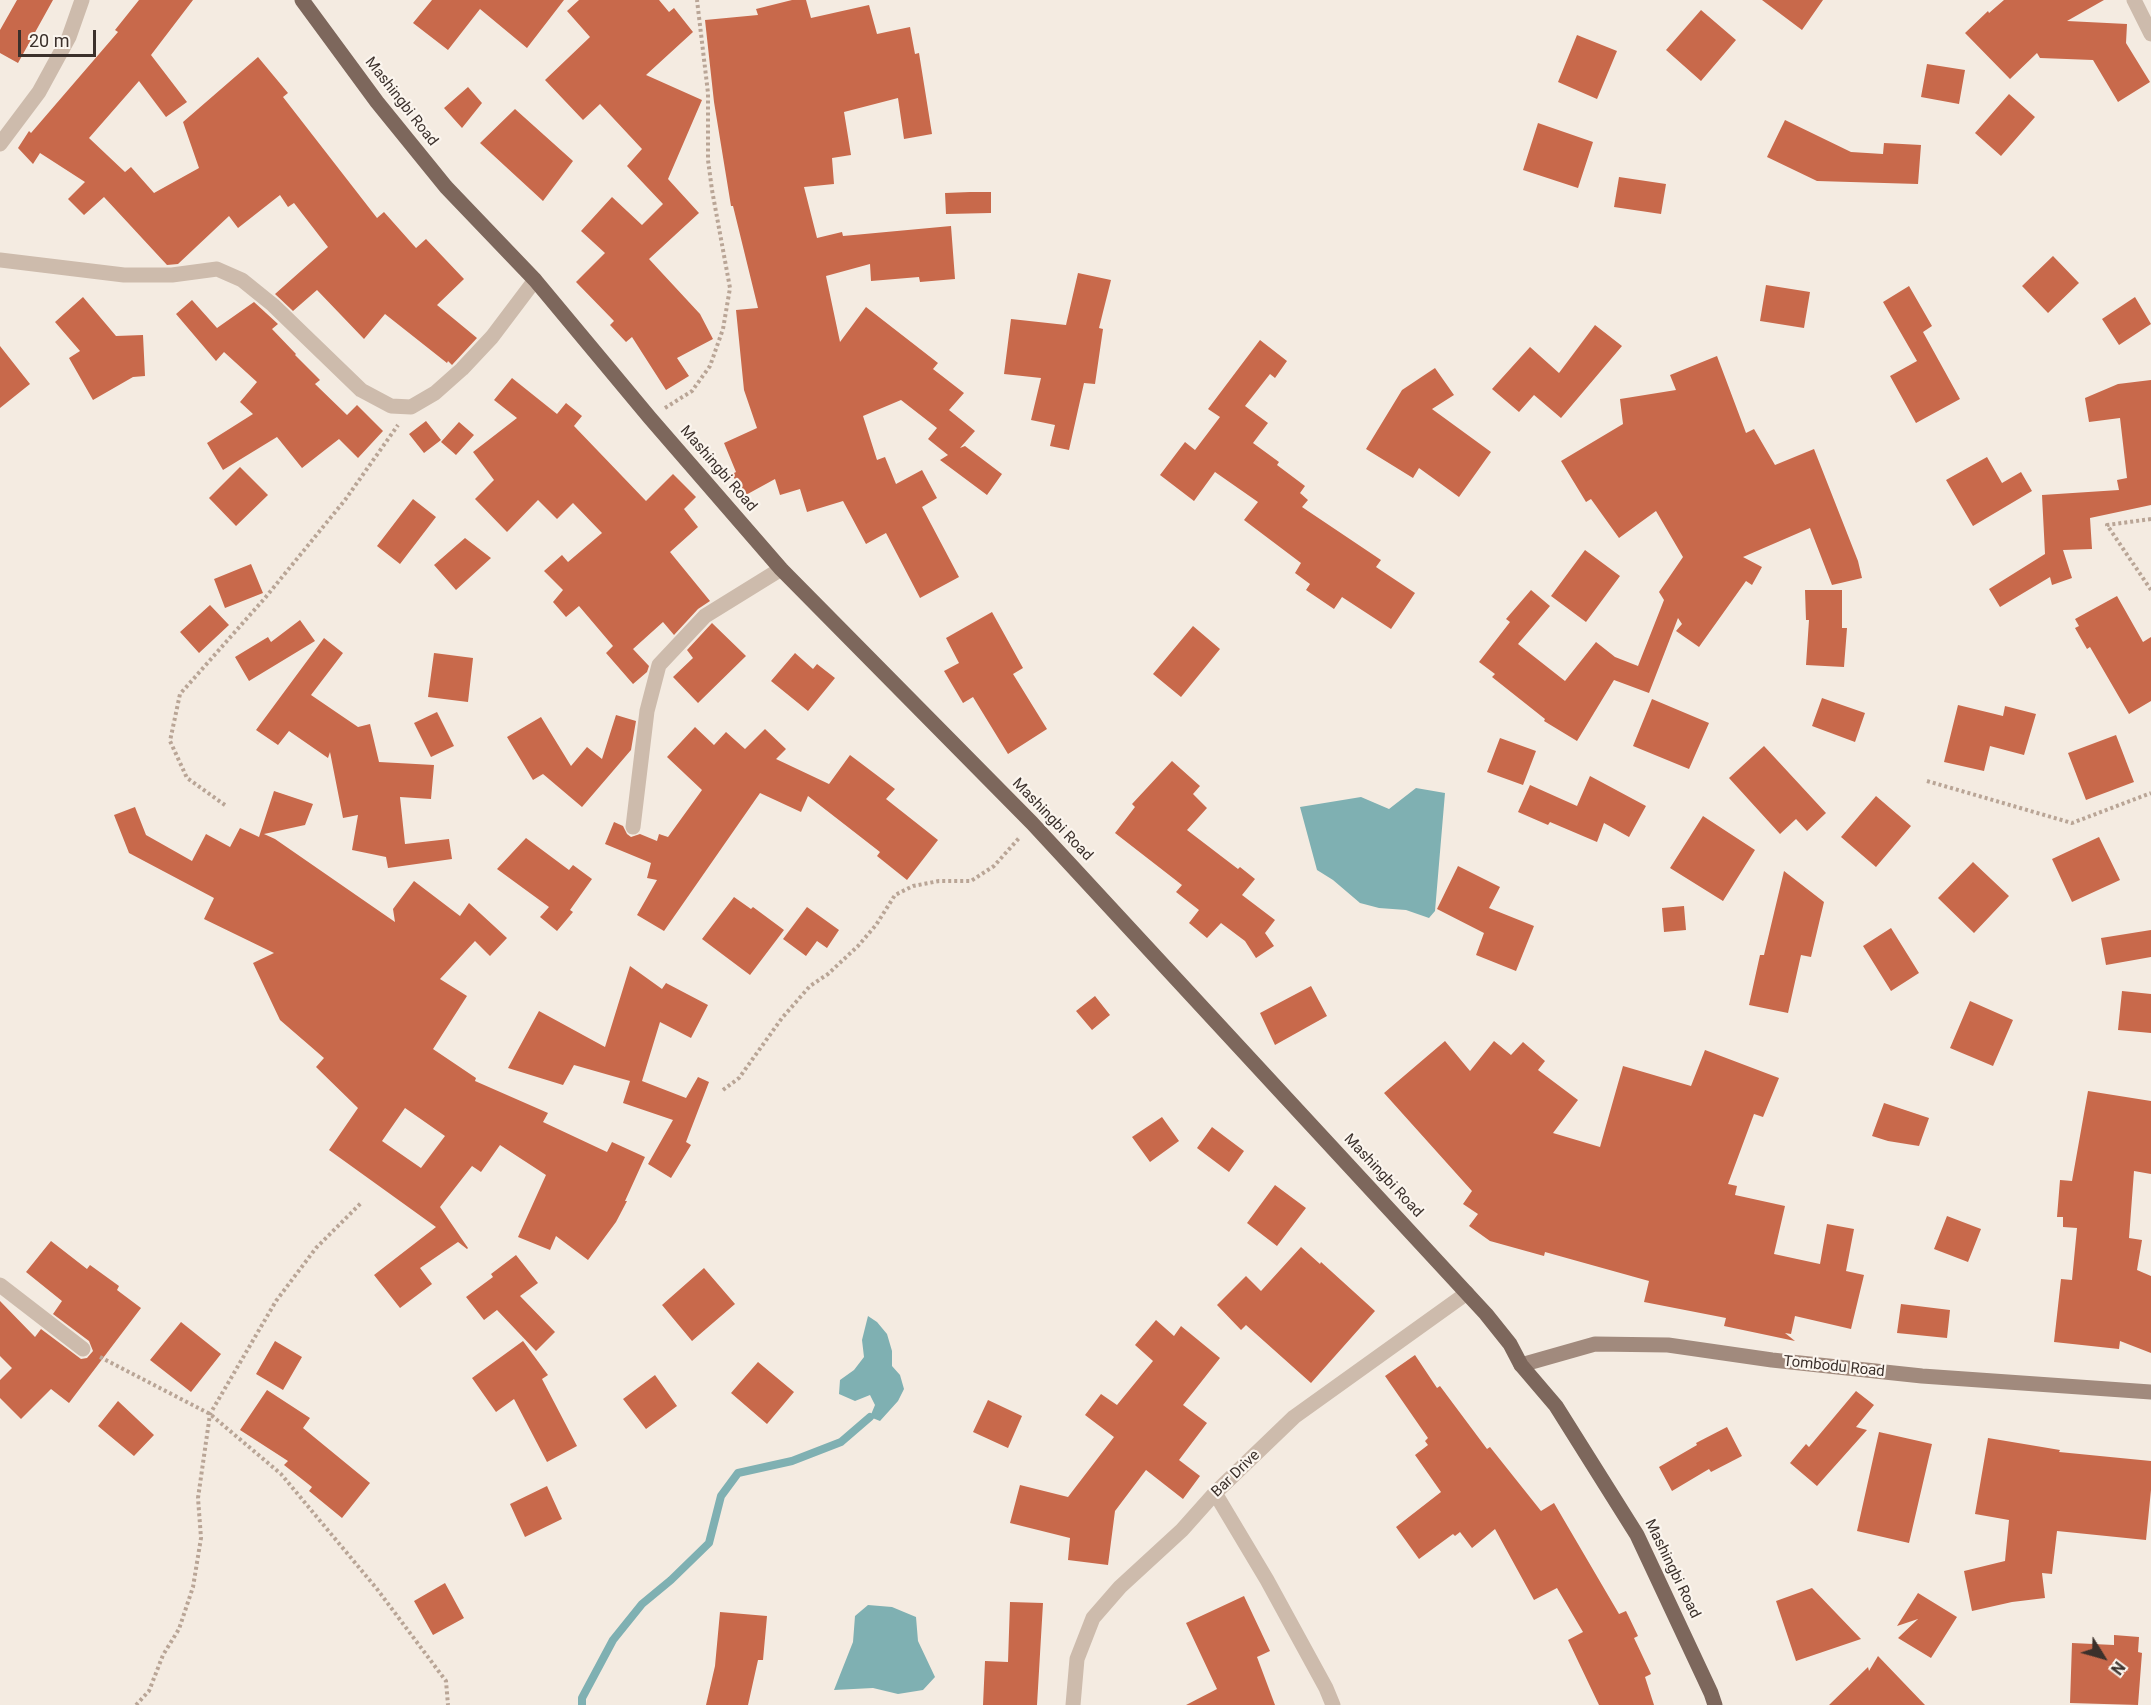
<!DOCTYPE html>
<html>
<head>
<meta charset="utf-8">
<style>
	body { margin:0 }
	#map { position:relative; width:2151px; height:1705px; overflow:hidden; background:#f4ebe1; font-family:Roboto,sans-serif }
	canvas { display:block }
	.north { position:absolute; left:2073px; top:1627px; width:60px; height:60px; -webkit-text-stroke:4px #fbf5ee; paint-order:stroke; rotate:127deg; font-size:16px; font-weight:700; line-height:24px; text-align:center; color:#3b302b }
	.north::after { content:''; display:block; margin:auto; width:21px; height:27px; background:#3b302b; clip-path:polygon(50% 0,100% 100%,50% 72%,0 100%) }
	.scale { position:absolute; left:18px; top:30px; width:78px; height:27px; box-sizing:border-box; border:3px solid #3b302b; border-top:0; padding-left:8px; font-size:18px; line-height:21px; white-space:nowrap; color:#3b302b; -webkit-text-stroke:4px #fbf5ee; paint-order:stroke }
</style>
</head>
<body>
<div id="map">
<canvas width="2151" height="1705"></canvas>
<div class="north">N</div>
<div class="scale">20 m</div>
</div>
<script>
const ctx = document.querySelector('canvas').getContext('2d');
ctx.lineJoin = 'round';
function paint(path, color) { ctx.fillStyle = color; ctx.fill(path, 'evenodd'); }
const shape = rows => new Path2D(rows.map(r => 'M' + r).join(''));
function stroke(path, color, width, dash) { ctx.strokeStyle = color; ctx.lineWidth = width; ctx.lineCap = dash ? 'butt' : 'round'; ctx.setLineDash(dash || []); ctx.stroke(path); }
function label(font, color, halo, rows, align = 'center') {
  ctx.font = font + ' Roboto,sans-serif'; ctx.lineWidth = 4.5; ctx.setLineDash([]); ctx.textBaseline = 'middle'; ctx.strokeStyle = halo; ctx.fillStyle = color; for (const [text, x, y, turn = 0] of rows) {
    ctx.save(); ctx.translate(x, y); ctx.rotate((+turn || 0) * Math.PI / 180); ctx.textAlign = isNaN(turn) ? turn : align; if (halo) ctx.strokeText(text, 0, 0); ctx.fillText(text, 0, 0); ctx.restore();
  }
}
paint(shape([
	[1416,788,1445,793,1435,911,1429,918,1406,910,1379,908,1360,903,1333,880,1317,870,1300,807,1361,797,1389,809],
	[868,1316,877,1322,887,1334,892,1351,892,1366,900,1375,904,1389,898,1401,880,1421,870,1417,875,1405,870,1395,855,1401,839,1394,840,1380,854,1370,864,1357,862,1340],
	[868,1605,892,1607,916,1617,918,1641,935,1677,923,1690,898,1694,873,1688,834,1690,853,1642,855,1616]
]), '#7fb0b2');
stroke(shape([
	[582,1705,582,1698,613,1640,642,1604,671,1580,709,1543,721,1496,738,1473,792,1461,841,1442,870,1417]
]), '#7fb0b2', 8);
paint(shape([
	[17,0,53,0,18,63,0,53,0,30],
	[139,0,193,0,151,55,187,102,166,117,139,81,89,138,125,172,131,167,154,193,199,168,183,122,258,57,288,93,283,97,377,218,384,212,416,248,426,239,464,279,437,305,477,338,452,365,448,361,447,363,385,314,364,339,317,290,293,311,275,294,328,247,294,203,288,207,280,195,238,228,229,216,178,264,167,265,104,197,84,215,68,199,85,182,40,153,33,164,18,148,29,131,31,133,118,32,115,30],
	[432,0,564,0,527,48,480,9,448,50,413,23],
	[579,0,659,0,669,12,674,8,693,32,646,75,702,100,668,179,699,213,649,259,700,314,713,339,677,358,689,376,666,390,632,337,626,342,610,325,614,321,576,282,605,253,581,231,612,197,642,225,663,204,627,166,642,149,600,104,583,120,545,80,590,37,567,11],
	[792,0,806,0,811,18,869,5,877,34,910,27,915,54,919,53,932,134,904,139,898,98,844,112,851,155,832,158,834,184,804,187,817,238,842,232,843,236,951,226,955,279,920,282,919,277,871,281,870,264,826,276,840,342,866,307,938,363,933,369,964,393,949,410,975,431,960,448,965,446,1002,474,987,495,940,460,948,455,928,439,937,428,901,400,863,416,877,460,885,457,896,484,922,470,937,498,922,507,959,577,920,598,886,533,866,544,843,501,807,512,800,489,780,495,775,479,744,496,732,474,736,472,724,443,757,428,744,390,736,310,758,308,733,206,731,206,714,102,705,20,758,15,756,9],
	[1762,0,1823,0,1802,30],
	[2004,0,2104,0,2067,21,2127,24,2126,43,2150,82,2118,102,2093,60,2040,58,2037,53,2010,79,1965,33,1988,11,1989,13],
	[1701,10,1736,40,1701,81,1666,50],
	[1577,35,1617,51,1597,99,1558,82],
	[1927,64,1965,70,1959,104,1921,97],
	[468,87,482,103,462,128,444,108],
	[2009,94,2035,117,2001,156,1975,133],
	[515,109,573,161,543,201,480,143],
	[1785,120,1851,152,1883,154,1884,143,1921,145,1918,184,1817,181,1767,157],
	[1538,123,1593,142,1578,188,1523,170],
	[1619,177,1666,184,1661,214,1614,207],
	[970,192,991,192,991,213,946,214,945,193],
	[2053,256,2079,283,2048,313,2022,286],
	[1078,273,1111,280,1099,328,1103,329,1095,384,1084,383,1069,450,1050,446,1055,425,1031,420,1041,378,1004,374,1011,319,1066,325],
	[1766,285,1810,292,1804,328,1760,321],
	[1909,286,1932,326,1923,332,1960,399,1916,423,1890,376,1917,361,1883,302],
	[83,297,116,336,143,335,145,376,133,377,93,400,69,358,80,351,55,322],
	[2135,297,2151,324,2119,345,2102,319],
	[192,300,217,328,254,302,278,324,272,329,296,354,295,355,320,380,315,384,347,415,357,405,383,431,358,458,339,439,302,468,277,437,223,470,207,443,253,414,240,402,257,382,224,352,216,361,176,314],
	[1595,325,1622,346,1561,418,1534,395,1519,412,1492,389,1530,347,1559,373],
	[1260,340,1287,361,1275,378,1270,374,1245,406,1268,423,1253,443,1279,462,1277,465,1305,486,1300,493,1308,500,1302,507,1381,560,1376,567,1415,593,1391,629,1342,597,1334,609,1306,590,1310,584,1295,573,1301,563,1244,520,1258,502,1215,472,1194,501,1160,475,1185,442,1195,450,1220,417,1208,409],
	[0,346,30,384,0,408],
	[1717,356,1746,433,1754,429,1775,465,1814,449,1858,561,1862,578,1832,585,1810,528,1743,557,1762,567,1752,585,1746,581,1699,647,1676,631,1682,624,1678,618,1649,693,1614,680,1577,741,1544,721,1545,719,1492,677,1495,674,1479,662,1510,622,1506,619,1531,590,1550,606,1518,644,1565,681,1596,642,1615,657,1638,666,1664,600,1659,592,1683,557,1656,511,1619,538,1591,499,1586,502,1561,461,1623,424,1620,399,1676,390,1670,375],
	[1435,368,1454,395,1432,409,1491,452,1459,497,1419,468,1413,478,1366,449,1402,390],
	[512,378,557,414,566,403,582,416,574,426,646,501,673,474,696,497,684,509,698,527,670,552,710,601,698,609,674,635,663,622,633,649,649,666,647,672,633,684,606,653,613,646,579,606,566,617,553,602,563,590,544,571,562,555,568,562,602,533,573,503,557,519,538,500,507,532,475,499,494,480,473,452,517,418,494,400],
	[2151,380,2151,505,2090,518,2092,549,2063,550,2072,578,2052,585,2050,577,2000,607,1989,589,2045,554,2042,495,2119,490,2117,480,2127,478,2120,418,2089,422,2085,398,2118,384],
	[426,421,441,440,424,453,409,434],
	[459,422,474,435,456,455,441,442],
	[1987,457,2002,483,2021,472,2032,491,1973,526,1946,480],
	[240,467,268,495,236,526,209,498],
	[413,499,436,517,400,564,377,546],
	[465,538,491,558,456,590,434,565],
	[1585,550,1620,576,1586,622,1551,596],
	[251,564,263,593,225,608,214,579],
	[1805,590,1842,590,1842,628,1847,628,1844,667,1806,665,1809,620,1806,620],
	[2117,596,2143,642,2151,637,2151,701,2129,714,2090,647,2087,649,2075,628,2079,626,2075,619],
	[210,605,229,625,199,653,180,632],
	[992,612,1023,668,1013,674,1047,729,1008,754,973,697,963,703,944,671,959,663,946,638],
	[300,620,315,641,249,681,235,657,268,637,271,642],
	[712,623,746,656,698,703,673,677,693,658,687,650],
	[1193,626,1220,649,1181,697,1153,674],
	[324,638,343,653,311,695,358,727,370,724,379,762,434,765,431,799,400,797,405,844,449,839,452,859,388,868,386,857,352,850,358,815,343,818,330,752,328,758,289,731,278,745,256,730],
	[434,653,473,658,468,702,428,697],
	[795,653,813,669,817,664,835,678,808,711,771,681],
	[1822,698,1865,713,1855,742,1812,726],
	[1652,699,1709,723,1689,769,1633,746],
	[1958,705,2003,716,2005,706,2036,714,2024,755,1990,746,1984,771,1944,762],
	[437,712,454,746,431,757,414,723],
	[616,715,636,721,631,750,582,807,543,774,533,780,507,737,541,717,571,766,587,747,602,759],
	[695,727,714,745,726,732,745,749,765,729,786,749,776,759,829,784,850,755,895,789,886,799,938,840,907,880,877,856,880,852,808,796,801,812,760,793,664,931,637,915,657,880,647,878,651,863,605,844,614,822,623,826,627,834,631,837,640,834,657,841,659,834,668,837,702,790,667,757],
	[2116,735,2134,782,2086,800,2068,753],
	[1500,738,1536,751,1523,785,1487,772],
	[1764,746,1826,813,1807,831,1796,819,1780,834,1729,778],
	[1172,761,1200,786,1193,794,1207,808,1187,830,1238,869,1240,867,1255,879,1242,895,1275,920,1265,933,1274,946,1256,958,1245,941,1221,923,1207,938,1189,923,1199,910,1176,892,1182,885,1115,833,1135,807,1132,804],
	[1590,776,1646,806,1629,837,1604,823,1597,842,1550,822,1548,825,1518,812,1530,785,1577,806],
	[274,791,313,804,305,825,264,834,275,839,395,922,393,909,414,881,460,916,469,903,507,938,490,956,475,941,440,979,467,996,433,1049,476,1078,475,1081,548,1113,543,1122,607,1152,612,1142,645,1157,625,1201,627,1201,616,1222,588,1260,556,1236,550,1250,518,1237,546,1175,500,1145,481,1172,472,1166,440,1207,468,1248,467,1249,458,1242,420,1268,432,1284,400,1308,374,1275,436,1227,329,1150,358,1108,316,1067,324,1058,280,1020,253,963,274,953,204,919,214,898,129,853,114,815,135,807,146,835,192,861,206,834,230,847,240,828,259,837],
	[405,1108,445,1136,421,1168,382,1141],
	[1876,796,1911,826,1876,867,1841,837],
	[1703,816,1755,850,1723,901,1670,868],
	[2099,837,2120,880,2072,902,2052,859],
	[526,838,569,870,573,865,592,879,570,910,573,912,557,931,540,917,549,907,497,869],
	[1973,862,2009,896,1974,933,1938,898],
	[1458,866,1500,887,1489,908,1534,926,1516,971,1476,955,1484,933,1437,909],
	[1784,871,1824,902,1811,957,1801,955,1788,1013,1749,1005,1760,955,1764,955],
	[734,897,751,909,753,907,784,930,750,975,702,939],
	[1684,906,1686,930,1664,932,1662,908],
	[807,907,839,930,827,948,817,941,806,956,783,939],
	[1891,928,1919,973,1891,991,1863,946],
	[2151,930,2151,957,2106,965,2101,938],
	[630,966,662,989,666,983,708,1005,691,1038,660,1022,642,1081,686,1098,698,1077,709,1082,686,1142,691,1145,671,1178,648,1164,673,1120,623,1103,630,1081,574,1065,563,1085,508,1068,539,1011,605,1047],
	[1311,986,1327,1016,1275,1045,1260,1013],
	[2122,991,2151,994,2151,1033,2118,1030],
	[1095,996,1110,1015,1092,1030,1076,1011],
	[1970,1001,2013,1020,1993,1066,1950,1048],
	[1445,1041,1470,1071,1494,1041,1511,1055,1523,1042,1545,1061,1538,1070,1578,1100,1553,1133,1600,1147,1623,1066,1691,1086,1705,1050,1779,1078,1763,1117,1754,1114,1728,1184,1737,1186,1735,1195,1785,1206,1774,1254,1820,1264,1827,1224,1854,1229,1846,1271,1864,1275,1851,1329,1795,1316,1791,1334,1785,1333,1795,1341,1724,1326,1726,1318,1644,1302,1649,1281,1545,1252,1544,1256,1490,1241,1469,1226,1478,1214,1463,1204,1472,1191,1384,1093],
	[2088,1091,2151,1101,2151,1174,2134,1171,2129,1238,2142,1240,2137,1270,2151,1276,2151,1353,2120,1341,2119,1349,2054,1342,2061,1279,2072,1280,2077,1228,2063,1227,2063,1217,2057,1217,2060,1180,2072,1181],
	[1884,1103,1929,1118,1919,1146,1888,1141,1872,1136],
	[1162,1117,1179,1141,1150,1162,1132,1137],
	[1212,1127,1244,1151,1229,1172,1197,1148],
	[1275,1185,1306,1208,1277,1246,1247,1223],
	[1947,1216,1981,1229,1968,1262,1934,1249],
	[51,1241,87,1269,90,1265,119,1286,117,1290,141,1308,69,1403,51,1389,21,1419,0,1398,0,1380,12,1368,0,1356,0,1301,35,1337,41,1329,81,1359,87,1358,93,1351,89,1341,53,1314,62,1301,26,1272],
	[1301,1247,1320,1264,1321,1262,1375,1311,1311,1383,1246,1325,1241,1330,1217,1305,1246,1276,1261,1291],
	[516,1255,538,1283,520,1296,555,1332,536,1351,497,1310,484,1320,466,1297,493,1277,491,1274],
	[704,1268,735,1304,692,1341,662,1305],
	[1901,1304,1950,1310,1947,1338,1897,1333],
	[1156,1320,1174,1336,1181,1326,1220,1358,1183,1405,1207,1423,1179,1460,1200,1476,1183,1499,1146,1470,1115,1511,1108,1565,1068,1560,1070,1538,1010,1523,1020,1485,1068,1497,1114,1437,1085,1415,1101,1394,1117,1405,1153,1361,1135,1345],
	[181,1322,221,1354,191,1392,150,1360],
	[275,1341,302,1357,283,1390,256,1374],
	[523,1341,548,1375,542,1379,577,1446,547,1462,514,1399,496,1412,472,1378],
	[1415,1355,1437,1388,1440,1386,1487,1449,1490,1447,1541,1511,1554,1503,1619,1614,1626,1611,1638,1636,1634,1638,1651,1674,1645,1677,1654,1705,1599,1705,1568,1640,1583,1632,1557,1588,1534,1600,1495,1529,1472,1548,1460,1532,1455,1536,1453,1534,1419,1559,1396,1527,1441,1492,1415,1455,1428,1445,1425,1441,1428,1438,1385,1376],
	[758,1362,794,1392,767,1424,731,1393],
	[655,1375,677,1406,646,1429,623,1399],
	[267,1390,310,1418,303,1428,370,1483,342,1518,309,1491,312,1487,284,1465,288,1461,240,1430],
	[1856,1391,1874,1405,1856,1427,1867,1430,1817,1486,1790,1463,1806,1444,1809,1447],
	[988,1400,1022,1416,1008,1448,973,1432],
	[118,1401,154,1435,134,1456,98,1426],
	[1727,1427,1742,1456,1711,1472,1709,1469,1672,1491,1659,1467,1697,1445,1696,1443],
	[1879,1432,1932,1444,1909,1543,1857,1531],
	[1988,1438,2060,1450,2059,1452,2151,1461,2151,1490,2146,1540,2057,1531,2052,1574,2042,1573,2045,1598,2012,1602,1972,1611,1964,1571,2005,1561,2009,1520,1975,1514],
	[547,1486,562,1519,525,1537,510,1504],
	[445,1583,464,1618,433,1635,414,1601],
	[1812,1588,1861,1639,1796,1661,1776,1601],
	[1918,1593,1957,1617,1931,1658,1898,1638,1918,1619,1897,1626],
	[1244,1596,1270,1651,1257,1657,1275,1705,1186,1705,1217,1689,1186,1623],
	[1010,1602,1043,1603,1037,1705,983,1705,985,1661,1008,1662],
	[720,1612,767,1616,763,1660,758,1660,748,1705,706,1705,715,1666],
	[2114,1635,2139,1637,2138,1652,2142,1653,2138,1705,2070,1703,2072,1643,2114,1645],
	[1878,1656,1925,1705,1829,1705,1868,1667,1869,1671]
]), '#c8694b');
stroke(shape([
	[665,408,692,391,710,366,723,329,730,288,712,190,708,160,708,93,697,0],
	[2151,519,2107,525,2151,590],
	[1927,781,2072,823,2151,793],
	[225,805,187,778,170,741,180,694,265,598,345,500,398,425],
	[723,1090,739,1078,782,1018,810,986,828,974,858,946,876,925,895,895,913,886,939,881,971,881,994,866,1020,837],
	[100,1357,210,1414,281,1474,377,1589,446,1681,448,1705],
	[136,1705,149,1691,163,1655,179,1629,193,1587,201,1538,198,1498,210,1414,276,1301,316,1248,361,1203]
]), '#b9a596', 4, [3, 3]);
stroke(shape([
	[2134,0,2151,34],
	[0,144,39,92,69,37,82,0],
	[0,260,124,275,172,275,217,269,242,280,273,305,361,390,391,406,411,407,435,393,462,369,492,337,535,280],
	[633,827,647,711,659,665,705,616,781,569],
	[0,1285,83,1349],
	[1215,1493,1267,1580,1326,1688,1333,1705],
	[1073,1705,1077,1659,1093,1618,1120,1587,1182,1530,1215,1493,1294,1417,1467,1293]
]), '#cdbbac', 15);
stroke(shape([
	[1521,1365,1595,1344,1668,1345,1772,1360,1922,1376,2151,1392]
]), '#a18a7d', 15);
stroke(shape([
	[302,0,377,102,446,187,535,280,650,418,781,569,1032,823,1486,1314,1510,1344,1521,1365,1556,1406,1637,1535,1711,1693,1715,1705]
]), '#7d675c', 15);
label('15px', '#3b302b', '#fbf5ee', [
	["Mashingbi Road",401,102,52],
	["Mashingbi Road",718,469,49],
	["Mashingbi Road",1052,820,46],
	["Mashingbi Road",1383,1176,47],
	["Tombodu Road",1834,1367,6],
	["Bar Drive",1236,1474,-44],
	["Mashingbi Road",1672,1569,64]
]);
</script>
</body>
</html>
